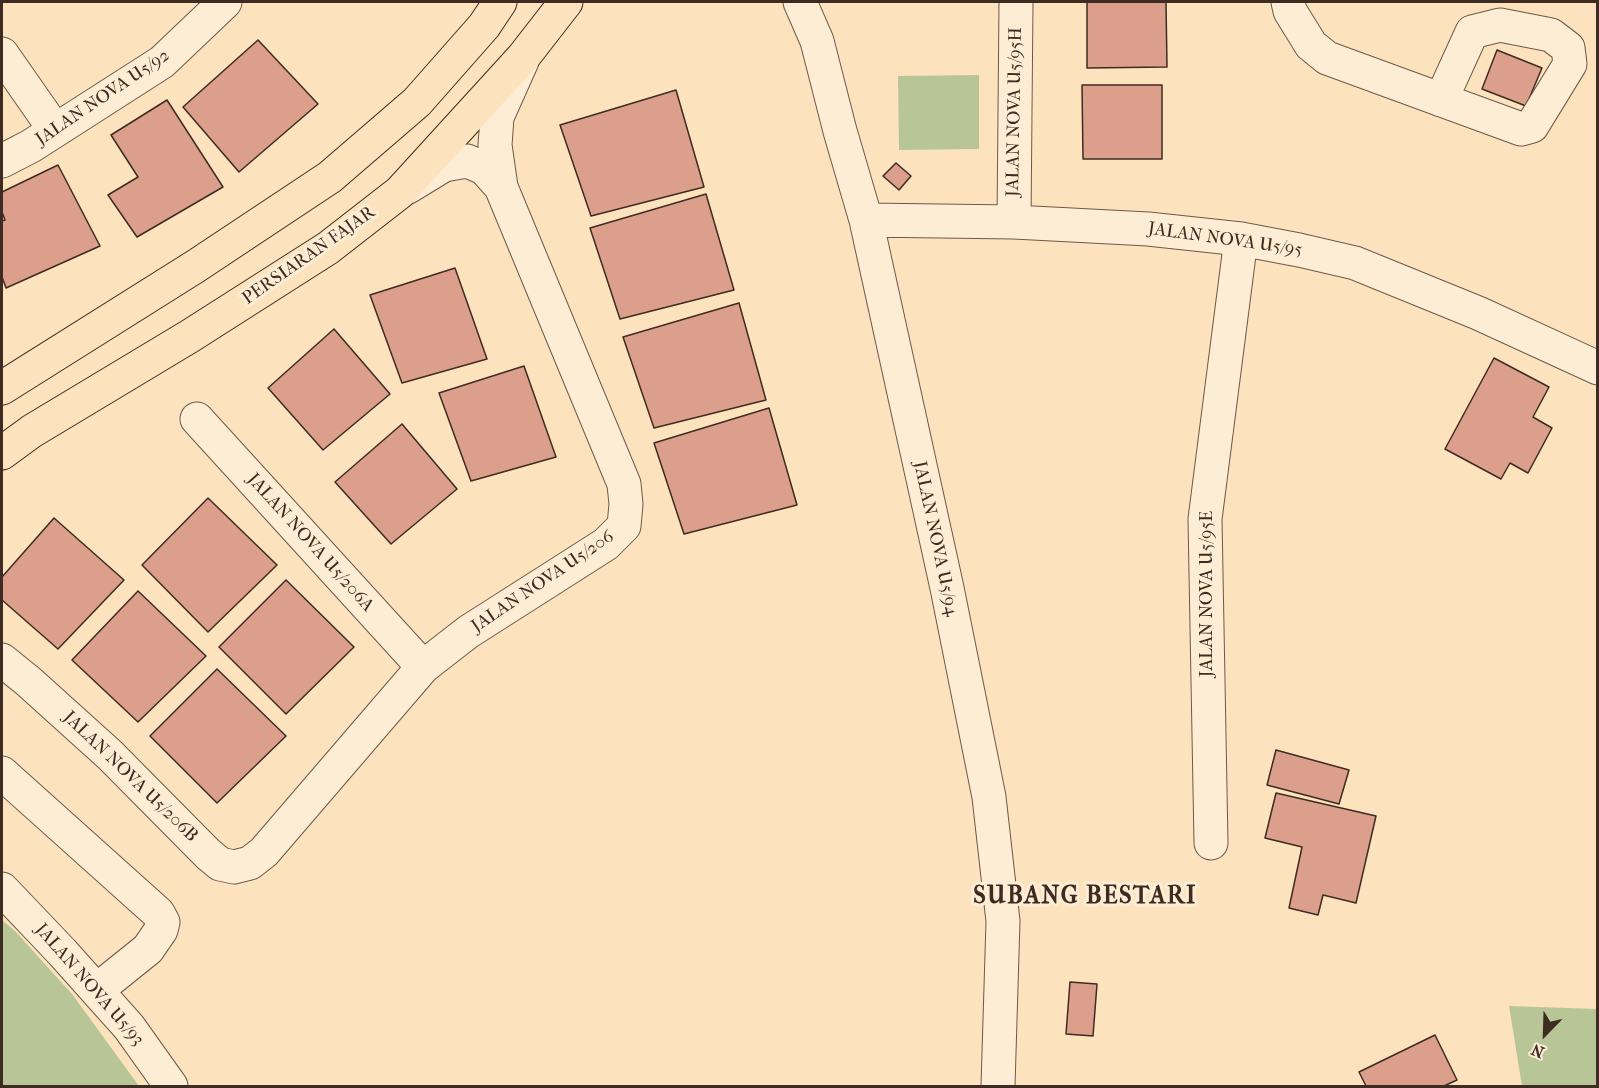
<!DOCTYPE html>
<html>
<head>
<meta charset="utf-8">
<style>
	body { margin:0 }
	#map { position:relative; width:1599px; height:1088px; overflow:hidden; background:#fce3be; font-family:"IM FELL French Canon",serif }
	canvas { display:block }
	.frame { position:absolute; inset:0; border:3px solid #3e2b22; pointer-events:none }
	.north { position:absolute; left:1515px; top:1004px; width:60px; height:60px; -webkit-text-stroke:4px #fdedd5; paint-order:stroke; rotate:203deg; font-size:16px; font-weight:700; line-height:24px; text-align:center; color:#3e2b22 }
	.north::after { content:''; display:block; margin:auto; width:21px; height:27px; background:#3e2b22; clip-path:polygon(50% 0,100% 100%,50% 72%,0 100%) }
</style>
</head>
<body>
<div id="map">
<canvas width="1599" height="1088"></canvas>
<div class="frame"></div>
<div class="north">N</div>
</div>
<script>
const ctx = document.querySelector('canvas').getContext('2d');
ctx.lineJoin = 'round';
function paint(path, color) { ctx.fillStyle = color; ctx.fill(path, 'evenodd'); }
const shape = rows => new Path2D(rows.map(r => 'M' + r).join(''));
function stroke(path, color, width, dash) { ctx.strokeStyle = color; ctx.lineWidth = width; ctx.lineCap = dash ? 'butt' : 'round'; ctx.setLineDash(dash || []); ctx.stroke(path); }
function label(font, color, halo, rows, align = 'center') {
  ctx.font = font + ' "IM FELL French Canon",serif'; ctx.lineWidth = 6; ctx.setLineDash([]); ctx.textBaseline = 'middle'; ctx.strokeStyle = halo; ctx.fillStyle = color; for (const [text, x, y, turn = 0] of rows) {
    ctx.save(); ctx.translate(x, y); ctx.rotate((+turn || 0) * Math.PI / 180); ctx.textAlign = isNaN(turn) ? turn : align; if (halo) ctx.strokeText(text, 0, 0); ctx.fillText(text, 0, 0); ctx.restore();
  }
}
paint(shape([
	[979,75,979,149,899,150,898,76],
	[2,920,15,931,72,994,139,1086,2,1086],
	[1509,1006,1597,1009,1597,1086,1522,1086]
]), '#b8c597');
const building = shape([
	[1087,2,1166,2,1167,67,1087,68,1087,2],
	[258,40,318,104,239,172,183,107,258,40],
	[1497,50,1542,68,1526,106,1482,89,1497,50],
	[1082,85,1162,85,1162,159,1083,159,1082,85],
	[676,90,704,187,591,216,560,125,676,90],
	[167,100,223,187,137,237,108,195,138,177,111,135,167,100],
	[896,163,911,176,899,190,883,176,896,163],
	[58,165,100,246,6,288,2,277,2,221,5,220,2,212,2,192,58,165],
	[706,194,734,290,620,319,590,228,706,194],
	[455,268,487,359,402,383,370,295,455,268],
	[739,303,766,400,654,428,623,337,739,303],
	[334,329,390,394,323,450,268,388,334,329],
	[1494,358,1549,387,1533,417,1552,428,1528,473,1510,463,1501,479,1445,449,1494,358],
	[524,366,556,457,471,481,439,393,524,366],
	[769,408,797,505,684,534,654,443,769,408],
	[402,424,457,489,391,544,335,482,402,424],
	[208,498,277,565,208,632,142,565,208,498],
	[54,518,124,580,58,649,2,600,2,577,54,518],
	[286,580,354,647,286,714,219,647,286,580],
	[138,591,206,656,138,722,72,660,138,591],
	[217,669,286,736,217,803,150,736,217,669],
	[1276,750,1349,770,1339,804,1267,785,1276,750],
	[1276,793,1376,816,1356,903,1323,895,1318,915,1289,908,1302,847,1265,838,1276,793],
	[1070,982,1097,984,1093,1036,1066,1034,1070,982],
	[1435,1035,1457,1080,1444,1086,1366,1086,1359,1072,1435,1035]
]);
paint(building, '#dc9f8c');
stroke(building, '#3e2b22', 1.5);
const minor = shape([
	[800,2,817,41,840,131,866,220,947,588,989,797,1003,921,998,1086],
	[1288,2,1290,11,1311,45,1327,58,1521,129,1532,126,1570,64,1568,48,1551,35,1500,25,1472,32,1441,100],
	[2,54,55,130],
	[2,161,31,146,162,62,225,2],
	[408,187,444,165,467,161,484,168,501,187],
	[866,220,1014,222,1148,229,1241,239,1299,250,1355,263,1478,313,1598,368],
	[1014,222,1016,2],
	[197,419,423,667],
	[2,660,28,681,110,755,208,854,220,864,234,867,250,863,264,852,423,667,468,632,606,544,624,526,626,504,624,484,501,187,495,145,497,117,522,61],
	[2,773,158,913,163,922,161,930,148,949,97,990],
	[1211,843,1205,519,1241,239],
	[2,889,62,952,129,1027,171,1086]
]);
const major = shape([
	[2,388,196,266,330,177,417,102,484,26,500,2],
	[2,453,32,431,190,336,328,248,400,192,524,56,566,2]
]);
stroke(minor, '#6e5949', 35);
stroke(major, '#3e2b22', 35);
stroke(minor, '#fdedd5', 33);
stroke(major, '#fce3be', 33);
label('18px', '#3e2b22', '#fdedd5', [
	["JALAN NOVA U5/92",103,98,-34],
	["JALAN NOVA U5/95H",1015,112,-89],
	["JALAN NOVA U5/95",1225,240,8],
	["PERSIARAN FAJAR",309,256,-35],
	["JALAN NOVA U5/94",935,539,78],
	["JALAN NOVA U5/206A",310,543,48],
	["JALAN NOVA U5/206",543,582,-34],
	["JALAN NOVA U5/95E",1208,594,-90],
	["JALAN NOVA U5/206B",130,777,44],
	["JALAN NOVA U5/93",89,985,49]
]);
ctx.letterSpacing = '1.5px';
label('bold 24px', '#3e2b22', '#fdedd5', [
	["SUBANG BESTARI",1085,897]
]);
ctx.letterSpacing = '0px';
</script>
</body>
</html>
